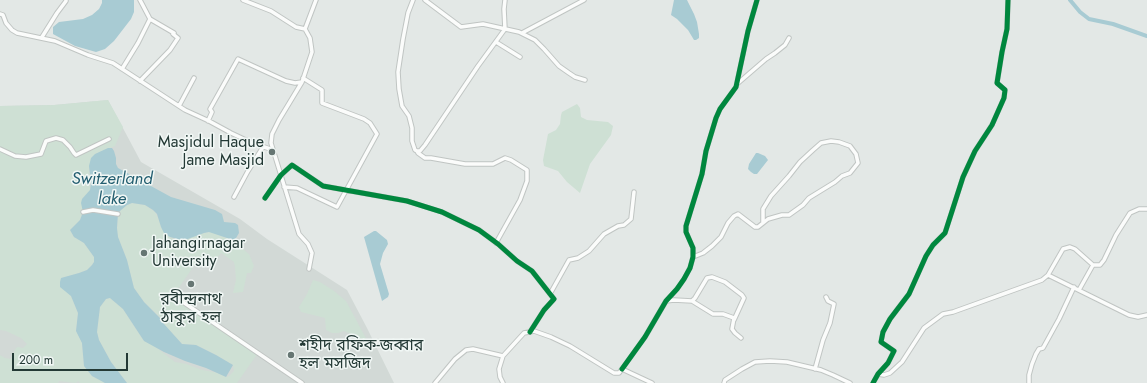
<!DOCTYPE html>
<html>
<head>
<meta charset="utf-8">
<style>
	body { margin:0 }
	#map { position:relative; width:1147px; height:383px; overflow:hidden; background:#e3e8e6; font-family:Jost,sans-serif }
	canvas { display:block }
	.scale { position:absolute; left:12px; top:353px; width:116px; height:18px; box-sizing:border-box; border:2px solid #233935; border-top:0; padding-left:5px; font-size:12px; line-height:14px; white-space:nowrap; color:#233935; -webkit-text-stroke:3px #f1f7f5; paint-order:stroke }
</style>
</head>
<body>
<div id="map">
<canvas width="1147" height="383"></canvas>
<div class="scale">200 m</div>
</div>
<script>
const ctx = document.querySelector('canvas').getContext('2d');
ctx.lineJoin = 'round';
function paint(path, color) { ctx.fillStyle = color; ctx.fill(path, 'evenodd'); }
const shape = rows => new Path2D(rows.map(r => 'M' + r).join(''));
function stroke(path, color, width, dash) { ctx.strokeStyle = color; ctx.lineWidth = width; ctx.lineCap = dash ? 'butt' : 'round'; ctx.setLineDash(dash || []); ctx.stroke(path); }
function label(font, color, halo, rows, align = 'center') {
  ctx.font = font + ' Jost,"Noto Sans Bengali",sans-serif'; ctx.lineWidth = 3; ctx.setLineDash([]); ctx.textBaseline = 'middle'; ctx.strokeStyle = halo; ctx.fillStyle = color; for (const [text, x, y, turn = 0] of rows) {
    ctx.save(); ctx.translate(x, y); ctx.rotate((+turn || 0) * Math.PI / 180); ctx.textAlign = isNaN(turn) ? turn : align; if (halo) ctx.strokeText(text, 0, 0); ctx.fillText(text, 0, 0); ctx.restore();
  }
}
paint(shape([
	[108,100,141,162,240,219,267,239,347,290,367,328,394,383,0,383,0,106,54,105]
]), '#d2d9d6');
paint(shape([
	[108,100,123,127,115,146,95,154,89,166,90,190,80,220,70,230,74,237,84,243,94,257,94,262,92,265,87,270,79,273,62,278,71,296,78,313,76,331,82,343,84,366,92,376,105,383,80,383,78,381,76,383,59,381,58,383,0,383,0,355,5,358,11,359,16,348,18,347,23,348,27,344,21,338,6,331,0,330,0,106,54,105],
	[577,104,580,108,581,117,587,120,608,122,613,126,611,135,590,164,580,193,567,182,558,171,544,166,543,160,548,134,556,130,560,124,561,115,562,112],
	[132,203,145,205,155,212,158,218,161,227,170,237,174,239,196,235,204,233,211,232,232,240,249,254,254,266,251,273,247,273,243,292,233,293,236,280,235,267,234,262,221,253,212,265,200,257,180,286,173,295,258,353,237,383,127,383,111,362,99,340,97,332,100,307,106,299,110,298,123,309,144,341,153,345,175,362,186,364,202,370,218,373,226,377,229,376,234,371,233,365,216,355,196,345,182,344,164,324,161,318,144,302,134,288,127,260,118,237,117,232,118,214,121,210,127,205],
	[313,280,320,282,334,291,346,301,369,344,357,340,353,335,344,331,338,333,332,333,326,330,325,318,301,312,299,307,307,294]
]), '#cee0d4');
paint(shape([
	[102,0,134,0,134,12,131,19,114,41,105,49,96,52,75,46,53,34,53,27,59,22,83,19,92,15,99,9,102,3],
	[674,0,687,0,694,14,697,22,699,34,699,38,696,40,694,40,688,30,677,19,671,15],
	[108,148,112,148,114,151,116,158,116,164,118,168,171,197,215,210,222,214,224,222,235,223,238,225,239,233,236,238,233,240,209,232,204,233,185,240,181,240,170,237,164,233,161,227,157,214,153,210,145,205,132,203,127,205,121,210,118,213,117,228,118,237,127,260,134,288,144,302,161,319,164,324,182,344,196,345,216,355,233,365,226,377,206,368,185,361,164,352,144,341,123,309,110,298,106,299,100,307,97,332,99,340,111,362,127,383,105,383,92,376,84,366,82,343,76,331,78,313,71,296,60,287,60,282,61,278,79,273,87,270,92,265,94,262,94,257,84,243,74,237,70,230,80,220,83,212,81,203,82,199,90,190,91,183,89,166,91,158,95,154],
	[756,153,758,153,765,156,768,160,757,174,754,174,751,172,748,169,749,164],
	[374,231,376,231,387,240,388,244,383,253,380,264,389,294,388,297,382,301,364,237]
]), '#a8cbd3');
stroke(shape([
	[1070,0,1080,12,1089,19,1113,24,1147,36]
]), '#a8cbd3', 4);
const street = shape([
	[243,0,271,11,296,27,305,29,316,0],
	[413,0,408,13,403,39,398,72,399,89,402,106,409,116,412,128,412,141,415,150,417,151,420,151,425,145,478,66,505,29,504,9,505,0],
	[425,0,461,27,483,24,519,32,535,40,544,49,559,66,569,73,575,77,585,80],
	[0,14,3,15,6,23,12,30,17,33,55,41,88,55,113,63,185,110,209,121,231,133,250,142,273,150],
	[522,33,584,0],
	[42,37,57,13,66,1,66,0],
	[496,42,520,57],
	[122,69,138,43,150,19,140,0],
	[140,81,170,50,178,38,173,34,174,33,150,19],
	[302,82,279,120,272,134,271,143,299,234,308,244,312,253,309,269],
	[737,84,766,59,775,53,785,45,789,38],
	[179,106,194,78],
	[208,121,212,112,210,109,238,59,286,81,295,83,302,82,312,52,310,38,305,29],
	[0,149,15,156,26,157,41,154,46,141,56,138,63,140,70,147,74,153,76,155,109,139],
	[417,151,418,153,425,158,431,158,465,164,493,164,505,158,511,160,527,170,527,181,520,200,496,243],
	[284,187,297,188,337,207,377,134,370,123,364,119,322,103,322,90,303,78],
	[234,197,248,171,263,147],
	[265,198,281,175,292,165,323,186,407,201,442,212,479,230,498,244,517,261,532,271,554,299,544,310,530,332],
	[83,212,93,210,118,214],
	[693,257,703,253,712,246,721,237,728,223,734,216,738,214,755,227,758,227,768,219,782,215,789,215,803,205,809,198,835,182,842,176,850,173,858,163,856,154,850,146,839,142,831,141,821,143,813,150,800,162,789,176,771,196,763,209,763,223],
	[1048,275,1129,315,1138,317,1147,315],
	[1079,290,1093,265],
	[550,294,569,260,578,258,589,251,604,234,618,226,624,225,631,219,634,192],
	[666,301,674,300,692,301,695,298,707,278,712,277,725,282,742,295,744,298,734,320],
	[692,301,713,314,723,314,734,318,732,329,735,333,741,338],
	[183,302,302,383],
	[503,356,524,333,534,331,551,337,570,346,614,373,619,373,622,369,652,383],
	[503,356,499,369,500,377,503,383],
	[622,369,645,337,666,301,677,289,684,279,690,268,693,257,693,248,686,232,686,226,702,174,706,151,716,118,720,109,736,87,748,31,757,0],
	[815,369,823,340,830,323,834,304,828,301,826,297],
	[878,374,884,375,890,373,902,362,924,328,943,314,953,312,1042,280,1048,275,1063,249,1070,247,1075,249,1093,265,1100,265,1104,260,1116,235,1130,213,1139,209,1147,209],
	[435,383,455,359,466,350,473,349,503,356],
	[724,383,725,380,742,369,755,362,770,361,787,362,821,370,833,375,850,383],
	[873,383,878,374,888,363,894,351,881,342,883,332,890,319,909,294,926,256,933,245,945,233,963,177,975,151,992,125,1004,98,1005,90,997,83,1002,52,1007,29,1008,0],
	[1029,383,1029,375,1032,364,1036,354,1039,349,1043,348,1059,319,1074,287]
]);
stroke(street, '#c0c5c3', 5.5);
stroke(street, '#fbfcfb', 3.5);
stroke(shape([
	[265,198,281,175,292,165,323,186,407,201,442,212,479,230,498,244,517,261,532,271,554,299,544,310,530,332],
	[622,369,645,337,666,301,677,289,684,279,690,268,693,257,693,248,686,232,686,226,702,174,706,151,716,118,720,109,736,87,748,31,757,0],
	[873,383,878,374,888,363,894,351,881,342,883,332,890,319,909,294,926,256,933,245,945,233,963,177,975,151,992,125,1004,98,1005,90,997,83,1002,52,1007,29,1008,0]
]), '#00873e', 5);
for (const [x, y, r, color] of [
	[272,152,4,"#667673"],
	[144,253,4,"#667673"],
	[191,284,4,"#667673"],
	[291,355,4,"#667673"]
]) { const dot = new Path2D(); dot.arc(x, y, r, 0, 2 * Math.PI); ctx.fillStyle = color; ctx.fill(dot); stroke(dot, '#f1f7f5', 1.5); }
label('16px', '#233935', '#f1f7f5', [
	["Masjidul Haque",264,143,"right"],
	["Jame Masjid",264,161,"right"],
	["Jahangirnagar",152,244],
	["University",152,262],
	["রবীন্দ্রনাথ",191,300,"center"],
	["ঠাকুর হল",191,318,"center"],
	["শহীদ রফিক-জব্বার",299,346],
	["হল মসজিদ",299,364]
], 'left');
label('italic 17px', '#235e70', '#f1f7f5', [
	["Switzerland",112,180],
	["lake",112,200]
]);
</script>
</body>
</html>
